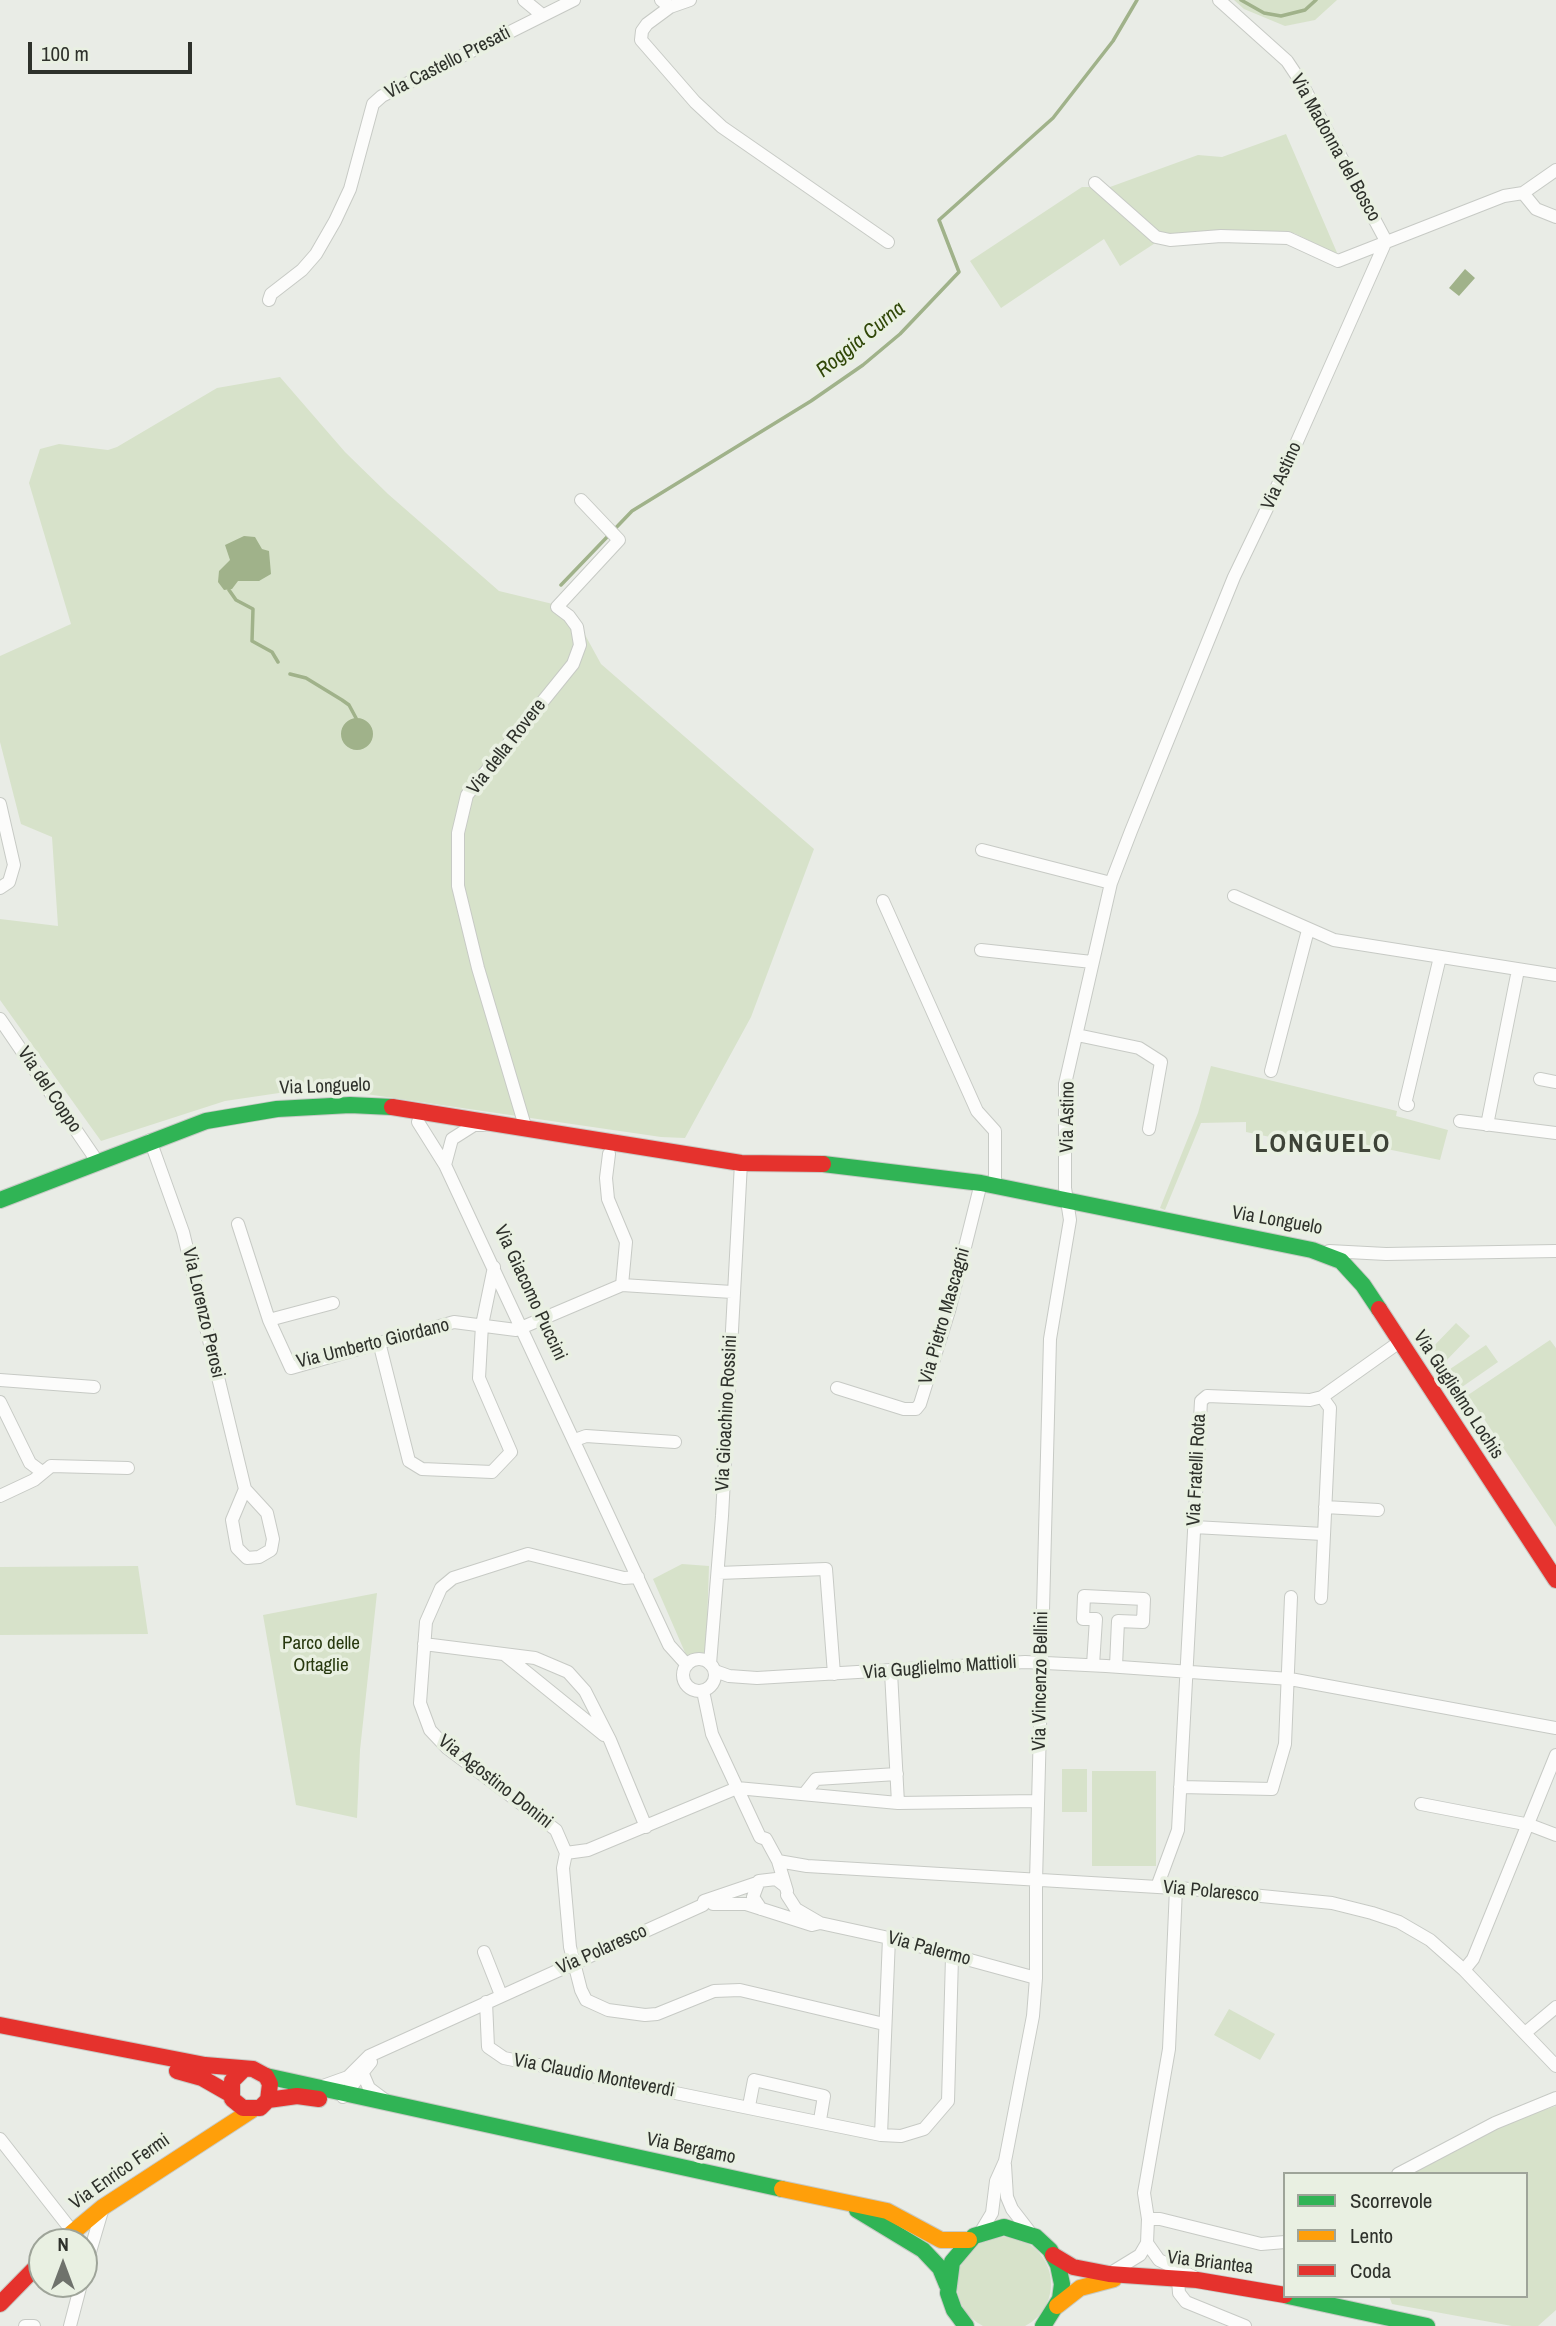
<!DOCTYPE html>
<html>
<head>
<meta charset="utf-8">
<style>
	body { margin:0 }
	#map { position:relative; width:1556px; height:2326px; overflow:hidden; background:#e9ece6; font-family:"Archivo Narrow",sans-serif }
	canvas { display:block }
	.legend { position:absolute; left:1283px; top:2172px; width:245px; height:126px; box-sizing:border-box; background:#e9f0e2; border:2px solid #9ea499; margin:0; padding:9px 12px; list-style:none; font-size:21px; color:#2e312b }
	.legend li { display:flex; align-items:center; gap:14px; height:35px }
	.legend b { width:35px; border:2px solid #9ea499 }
	.north { position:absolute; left:28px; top:2228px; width:70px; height:70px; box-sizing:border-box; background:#e9f0e2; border:2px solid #9ea499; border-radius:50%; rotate:0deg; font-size:19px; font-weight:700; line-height:28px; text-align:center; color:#2e312b }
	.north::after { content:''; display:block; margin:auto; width:24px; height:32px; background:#6f726c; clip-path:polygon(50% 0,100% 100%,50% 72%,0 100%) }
	.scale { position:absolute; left:28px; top:42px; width:164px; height:32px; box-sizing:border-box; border:4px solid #2e312b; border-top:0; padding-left:9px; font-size:21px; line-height:24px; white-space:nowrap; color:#2e312b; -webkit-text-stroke:5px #e9f0e2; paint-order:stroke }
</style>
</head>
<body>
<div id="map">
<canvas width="1556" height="2326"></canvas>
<ul class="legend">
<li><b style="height:9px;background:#30b455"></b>Scorrevole</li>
<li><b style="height:9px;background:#ff9f0a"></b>Lento</li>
<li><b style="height:9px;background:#e5322d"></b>Coda</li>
</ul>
<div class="north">N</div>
<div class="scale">100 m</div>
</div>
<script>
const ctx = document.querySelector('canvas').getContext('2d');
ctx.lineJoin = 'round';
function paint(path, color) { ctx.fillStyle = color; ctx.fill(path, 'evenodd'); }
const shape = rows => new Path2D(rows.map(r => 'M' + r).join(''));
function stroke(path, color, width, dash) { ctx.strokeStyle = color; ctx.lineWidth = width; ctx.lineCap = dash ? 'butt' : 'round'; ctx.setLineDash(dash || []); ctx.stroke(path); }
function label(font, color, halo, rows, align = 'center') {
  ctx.font = font + ' "Archivo Narrow",sans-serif'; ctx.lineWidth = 7; ctx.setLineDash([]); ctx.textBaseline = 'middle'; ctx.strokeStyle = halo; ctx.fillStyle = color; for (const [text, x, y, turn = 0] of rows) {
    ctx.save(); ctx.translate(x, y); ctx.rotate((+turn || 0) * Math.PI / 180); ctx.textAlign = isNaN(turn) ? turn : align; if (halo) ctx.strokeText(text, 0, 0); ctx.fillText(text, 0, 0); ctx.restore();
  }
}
paint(shape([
	[1234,0,1337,0,1315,20,1285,26,1244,9],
	[1286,134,1338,255,1294,233,1227,231,1169,234,1120,266,1104,239,1001,308,970,261,1082,187,1110,187,1198,155,1222,157],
	[280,377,345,452,388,494,499,591,561,606,578,622,601,664,814,849,751,1017,685,1138,661,1137,366,1094,306,1089,225,1101,101,1141,0,1000,0,919,58,926,52,837,21,824,0,742,0,656,71,624,29,483,40,449,59,444,108,450,117,447,217,388],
	[1211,1066,1397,1111,1396,1116,1448,1130,1440,1160,1348,1141,1343,1152,1246,1132,1246,1122,1201,1123,1165,1210,1160,1208,1198,1113],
	[1456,1323,1470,1336,1443,1364,1429,1351],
	[1550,1340,1556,1348,1556,1527,1468,1395],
	[1486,1345,1498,1362,1462,1387,1450,1369],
	[682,1564,709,1566,706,1654,694,1653,687,1657,653,1579],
	[138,1566,148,1634,0,1635,0,1567],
	[377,1593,360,1750,357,1818,296,1805,263,1615],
	[1062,1769,1087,1769,1087,1812,1062,1812],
	[1092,1771,1156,1771,1156,1866,1092,1866],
	[1229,2009,1275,2034,1260,2060,1214,2035],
	[1556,2106,1556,2310,1538,2326,1512,2326,1392,2304,1389,2296,1526,2296,1526,2174,1408,2174,1498,2125],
	'957 2284a47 47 0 1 1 94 0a47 47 0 1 1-94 0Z'
]), '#d7e2ca');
paint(shape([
	[1465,269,1475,278,1459,296,1449,288],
	[244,536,255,537,262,549,269,551,271,574,259,581,238,581,232,589,224,590,218,582,219,571,230,560,225,545],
	'341 734a16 16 0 1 1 32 0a16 16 0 1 1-32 0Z'
]), '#a0b28a');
stroke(shape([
	[1241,0,1264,13,1281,16,1305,10,1316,0],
	[561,585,632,511,811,401,863,365,900,334,959,272,939,220,1053,118,1113,41,1137,0],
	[229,590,236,600,253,609,252,641,272,652,278,662],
	[290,674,306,678,342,700,349,705,356,718]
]), '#a0b28a', 3.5);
const street = shape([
	[524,0,541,14],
	[661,0,670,7,690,0],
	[1219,0,1287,61,1301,82,1386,241],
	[670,7,647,24,642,31,641,40,695,102,722,127,888,242],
	[1095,183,1156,237,1170,240,1221,236,1288,238,1338,261,1504,196,1523,193,1556,170],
	[1523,193,1536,209,1556,217],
	[269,300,271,294,302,270,316,254,335,221,350,189,373,104,382,96,574,0],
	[0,804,14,865,9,882,0,888],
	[982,850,1111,883],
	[1234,896,1334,940,1556,975],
	[883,901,977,1111,995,1131,995,1186],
	[981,950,1092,962],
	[0,1019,97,1161],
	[1077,1035,1139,1048,1161,1062,1149,1129],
	[1271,1071,1308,930],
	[1540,1079,1556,1082],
	[1408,1105,1405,1104,1440,957],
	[1460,1121,1556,1133],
	[418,1122,445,1165,669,1645,687,1665],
	[1487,1125,1518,970],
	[525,1126,478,968,458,886,458,833,467,795,573,664,580,645,577,627,569,616,557,607,619,540,581,500],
	[150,1140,183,1232,245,1489,267,1513,273,1539,271,1550,259,1557,247,1558,237,1548,232,1520,245,1489],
	[609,1154,606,1178,608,1199,626,1242,622,1285],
	[445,1165,452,1139,474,1125,483,1125],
	[238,1224,269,1320,291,1368,454,1322,516,1330,622,1285,732,1292],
	[1329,1251,1386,1254,1556,1251],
	[269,1320,333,1303],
	[380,1346,409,1461,422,1469,492,1472,511,1452,479,1378,482,1325,494,1267],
	[0,1380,94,1387],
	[837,1388,904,1409,916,1409,920,1404,949,1311,981,1183],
	[0,1402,30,1463,42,1472],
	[575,1440,586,1436,675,1442],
	[0,1496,34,1480,51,1466,128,1468],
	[1325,1507,1378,1510],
	[1194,1527,1323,1534],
	[718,1573,826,1569,834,1674],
	[638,1577,624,1578,528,1554,453,1578,441,1588,426,1622,420,1703,430,1730,447,1748,556,1830,566,1853,563,1868,570,1947,581,1990,586,2000,608,2010,645,2015,657,2014,714,1991,740,1990,884,2024],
	[1321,1598,1330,1408,1322,1397],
	[424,1644,535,1658,568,1672,585,1691,610,1740,646,1827],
	[504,1654,604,1735],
	'683 1675a16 16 0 1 1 32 0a16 16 0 1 1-32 0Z',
	[710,1664,722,1516,741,1163],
	[1093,1665,1096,1619,1083,1619,1084,1596,1144,1599,1143,1622,1118,1621,1116,1666],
	[715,1671,729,1676,757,1678,1025,1662,1106,1666,1290,1679,1556,1728],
	[891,1672,898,1803],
	[703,1691,712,1734,760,1837,766,1839,778,1861,787,1891],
	[1180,1787,1272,1789,1285,1744,1291,1597],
	[805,1793,816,1779,897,1774],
	[1421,1804,1530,1825,1556,1835],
	[566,1853,588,1850,737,1788,898,1803,1038,1801],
	[778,1861,807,1866,1191,1889,1332,1903,1372,1913,1399,1922,1430,1940,1464,1970,1556,2066],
	[1157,1887,1178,1830,1201,1401,1207,1396,1310,1400,1322,1397,1398,1343],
	[787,1895,796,1909,820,1923],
	[713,1904,746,1904,812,1925,820,1923,889,1938,1036,1978],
	[761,1909,753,1897,759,1881,776,1879,785,1886],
	[484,1952,501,1995],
	[1464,1970,1473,1959,1556,1755],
	[486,2002,488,2047,504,2058,881,2135,901,2136,924,2129,948,2101,952,1957],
	[1525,2033,1556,2007],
	[363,2074,369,2088,385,2100],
	[320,2087,348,2077,369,2056,703,1905,704,1901,757,1883],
	[343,2097,371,2062],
	[749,2106,754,2080,824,2096,820,2120],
	[881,2135,889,1938],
	[0,2139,72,2231],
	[1005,2165,1007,2197,1012,2209,1029,2231],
	[1398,2174,1495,2123,1556,2098],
	[1148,2219,1160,2219,1261,2244,1285,2242],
	[980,2233,992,2213,996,2181,1005,2161,1033,2016,1036,1978,1036,1881,1050,1339,1070,1220,1065,1188,1065,1084,1111,883,1131,831,1234,577,1272,498,1386,241],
	[1147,2243,1159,2260,1194,2277],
	[84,2272,102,2211],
	[1109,2274,1140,2255,1147,2243,1148,2219,1144,2193,1169,2049,1176,1888],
	[1178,2279,1179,2293,1186,2302,1245,2326],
	[25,2326,34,2326],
	[70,2326,81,2284]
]);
const fast = shape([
	[823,1164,981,1183,1312,1250,1341,1261,1363,1285,1379,1309],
	[0,1200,206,1121,277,1109,350,1105,392,1107],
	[266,2076,782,2189],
	[857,2210,923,2250,940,2268,947,2285],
	[1288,2296,1427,2326],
	[966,2326,954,2310,948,2293,952,2262,974,2236,1004,2227,1036,2237,1050,2250,1058,2265,1062,2284,1060,2299,1043,2326]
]);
const slow = shape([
	[782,2189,887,2211,941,2240,969,2240],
	[61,2242,103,2207,252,2110],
	[1057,2306,1080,2288,1114,2279]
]);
const jam = shape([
	[392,1107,741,1163,823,1164],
	[1379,1309,1556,1580],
	[0,2025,205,2065,253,2069,266,2076,270,2084,268,2100,260,2108,243,2108,232,2099,232,2081,244,2069],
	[177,2071,202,2078,230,2094],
	[268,2100,297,2096,319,2099],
	[1053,2255,1073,2267,1109,2274,1197,2280,1285,2295],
	[0,2304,42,2261]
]);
stroke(street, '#c7cac5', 14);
stroke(fast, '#c7cac5', 18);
stroke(slow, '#c7cac5', 18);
stroke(jam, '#c7cac5', 18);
stroke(street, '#fcfcfb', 12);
stroke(fast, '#30b455', 16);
stroke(slow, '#ff9f0a', 16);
stroke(jam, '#e5322d', 16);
label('19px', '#2e312b', '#e9f0e2', [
	["Via Castello Presati",448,63,-27],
	["Via Madonna del Bosco",1335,148,61],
	["Via Astino",1282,476,-66],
	["Via della Rovere",507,747,-52],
	["Via Longuelo",325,1087,-2],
	["Via del Coppo",49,1090,56],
	["Via Astino",1068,1117,-89],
	["Via Longuelo",1277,1221,10],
	["Via Giacomo Puccini",530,1293,65],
	["Via Lorenzo Perosi",203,1313,77],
	["Via Pietro Mascagni",945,1316,-74],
	["Via Umberto Giordano",373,1344,-14],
	["Via Guglielmo Lochis",1458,1395,57],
	["Via Gioachino Rossini",727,1413,-87],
	["Via Fratelli Rota",1197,1470,-87],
	["Via Guglielmo Mattioli",940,1668,-4],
	["Via Vincenzo Bellini",1041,1681,-89],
	["Via Agostino Donini",495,1782,38],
	["Via Polaresco",1211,1892,5],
	["Via Palermo",929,1949,15],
	["Via Polaresco",602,1950,-24],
	["Via Claudio Monteverdi",594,2076,11],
	["Via Bergamo",691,2149,12],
	["Via Enrico Fermi",120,2172,-35],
	["Via Briantea",1210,2263,7]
]);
label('19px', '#27380e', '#e9f0e2', [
	["Parco delle",321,1644],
	["Ortaglie",321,1666]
]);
label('italic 21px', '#304707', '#e9f0e2', [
	["Roggia Curna",861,340,-39]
]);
ctx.letterSpacing = '2px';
label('bold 26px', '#3d4237', '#e9f0e2', [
	["LONGUELO",1323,1145]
]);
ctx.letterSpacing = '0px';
</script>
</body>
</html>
